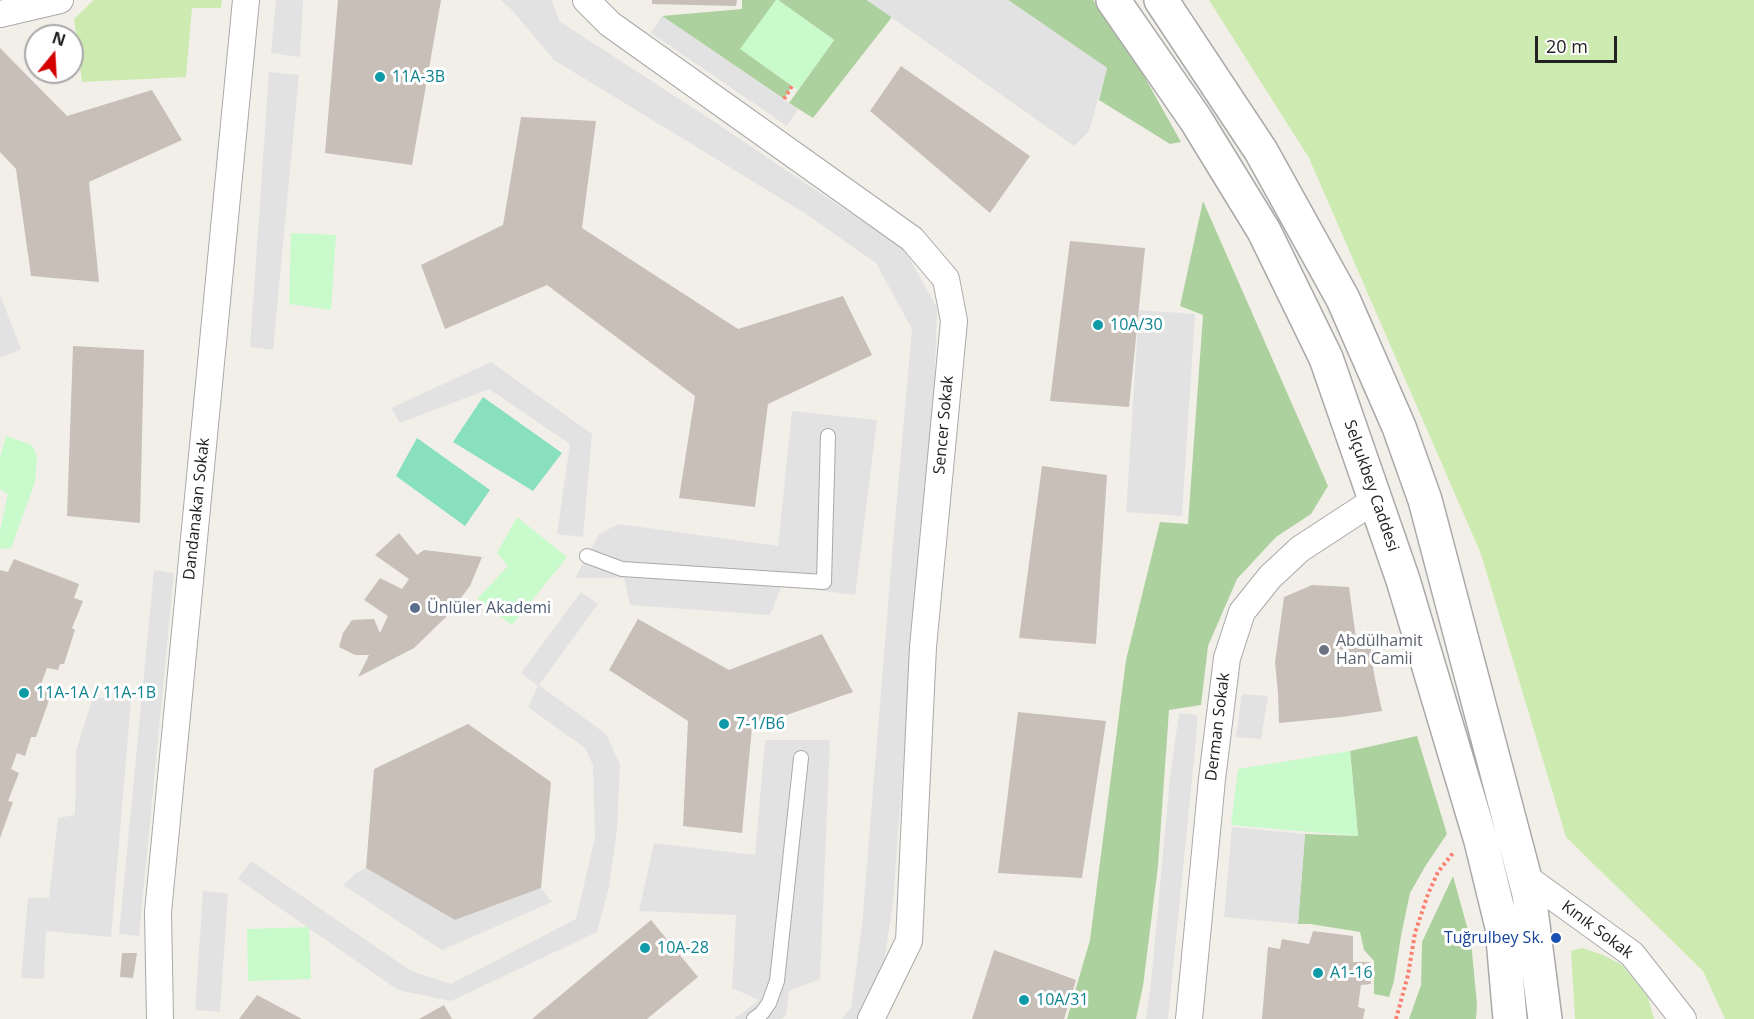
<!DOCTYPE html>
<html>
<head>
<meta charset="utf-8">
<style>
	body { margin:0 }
	#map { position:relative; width:1754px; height:1019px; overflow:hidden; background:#f2efe9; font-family:"Open Sans",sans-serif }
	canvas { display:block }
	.north { position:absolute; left:24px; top:24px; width:60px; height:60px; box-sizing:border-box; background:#fff; border:2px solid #a7a7a7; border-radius:50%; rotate:18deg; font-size:16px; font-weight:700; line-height:24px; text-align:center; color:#222 }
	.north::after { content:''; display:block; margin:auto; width:21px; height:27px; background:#d40000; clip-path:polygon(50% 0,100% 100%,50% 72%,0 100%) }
	.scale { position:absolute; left:1535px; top:36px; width:82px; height:27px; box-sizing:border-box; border:3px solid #222; border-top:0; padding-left:8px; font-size:18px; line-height:21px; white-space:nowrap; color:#222; -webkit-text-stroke:4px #fff; paint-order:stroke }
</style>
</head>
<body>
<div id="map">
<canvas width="1754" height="1019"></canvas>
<div class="north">N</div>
<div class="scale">20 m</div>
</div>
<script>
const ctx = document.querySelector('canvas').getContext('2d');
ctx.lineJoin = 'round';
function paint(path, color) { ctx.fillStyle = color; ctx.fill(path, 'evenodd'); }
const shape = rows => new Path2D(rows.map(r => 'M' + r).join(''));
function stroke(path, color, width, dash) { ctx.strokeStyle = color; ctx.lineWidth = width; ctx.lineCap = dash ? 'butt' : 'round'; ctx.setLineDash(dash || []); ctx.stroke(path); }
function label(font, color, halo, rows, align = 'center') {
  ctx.font = font + ' "Open Sans",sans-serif'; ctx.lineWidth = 6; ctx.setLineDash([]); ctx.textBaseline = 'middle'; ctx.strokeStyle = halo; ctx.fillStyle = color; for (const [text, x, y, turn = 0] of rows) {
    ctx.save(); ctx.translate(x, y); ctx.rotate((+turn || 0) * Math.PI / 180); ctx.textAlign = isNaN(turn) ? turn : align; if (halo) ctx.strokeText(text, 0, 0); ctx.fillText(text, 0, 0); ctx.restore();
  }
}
paint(shape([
	[94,0,222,0,221,8,192,8,186,77,82,82,74,19],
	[1209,0,1754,0,1754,1019,1725,1019,1703,971,1566,837,1481,554,1309,158],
	[1582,948,1603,955,1622,965,1648,997,1654,1019,1575,1019,1571,951]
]), '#cdebb0');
paint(shape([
	[742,0,776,0,741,49,792,86,784,99,662,16,742,9],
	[778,0,867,0,892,17,813,118,789,103,834,40],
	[1008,0,1093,0,1135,60,1181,142,1170,144,1099,100,1107,68],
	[1203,201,1328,486,1311,514,1276,537,1237,579,1208,646,1201,705,1169,710,1158,866,1143,986,1136,1019,1067,1019,1090,940,1126,660,1160,522,1188,524,1203,315,1180,306],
	[1417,736,1447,834,1426,865,1410,893,1401,936,1394,981,1389,997,1374,994,1374,961,1364,950,1360,932,1310,924,1298,924,1305,834,1358,836,1350,751],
	[1453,876,1471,941,1477,1004,1476,1019,1409,1019,1421,985,1422,942]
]), '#add19e');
paint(shape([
	[776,0,778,0,834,40,798,90,740,49],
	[291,233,336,235,331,310,289,304],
	[6,436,32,445,37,457,35,482,11,548,0,549,0,531,8,494,0,489,0,457],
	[517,517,567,557,512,625,477,599,508,566,497,553],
	[1350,751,1358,836,1231,825,1238,769],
	[309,927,311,979,248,981,247,929]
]), '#c8facc');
paint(shape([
	[483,397,562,453,533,491,453,442],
	[417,438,490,490,465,526,396,476]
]), '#88e0be');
paint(shape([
	[276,0,303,0,300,57,271,53],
	[500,0,552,0,559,21,704,115,905,250,937,308,934,404,911,657,893,903,882,975,868,1019,842,1019,851,1007,862,926,893,543,912,329,876,263,803,212,554,60,510,8],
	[867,0,1008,0,1107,68,1089,131,1074,146],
	[662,16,798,109,787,126,651,33],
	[269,72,299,75,273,350,250,347],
	[0,295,21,349,0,358],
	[1139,310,1195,314,1182,516,1126,512],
	[491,362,592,434,583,537,557,534,570,444,489,389,400,423,391,408],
	[792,411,877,420,855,595,782,585,770,615,630,605,624,578,575,578,599,534,619,524,778,546],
	[154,570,174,573,139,936,119,934],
	[581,592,598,604,539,685,606,734,620,764,617,830,609,887,597,932,451,1001,398,990,238,879,251,861,411,971,451,984,576,919,595,837,593,765,585,748,528,707,538,686,521,673],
	[1242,694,1268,696,1261,739,1236,737],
	[93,697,131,701,111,937,46,931,44,979,21,978,28,898,49,898,58,818,75,815,76,751],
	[1179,713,1197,715,1197,729,1168,1019,1146,1019,1151,983,1170,778],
	[765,740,830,740,820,979,789,991,786,1015,781,1019,734,1019,759,1000,732,988,736,915,639,911,654,843,755,855],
	[1232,827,1305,834,1298,924,1224,917],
	[366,868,455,920,541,888,552,902,442,950,343,885,356,873],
	[203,891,228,893,220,1012,195,1010]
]), '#e2e2e2');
paint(shape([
	[338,0,441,0,412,165,325,153],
	[652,0,737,0,736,6,652,4],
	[0,48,67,116,152,90,182,140,89,182,99,282,31,276,16,169,0,152],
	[901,66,1030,156,990,213,870,111],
	[521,117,596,121,582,228,738,329,843,296,872,355,768,404,755,507,679,498,695,396,547,285,445,329,421,265,503,225],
	[1070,241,1145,248,1129,407,1050,401],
	[73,346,144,350,140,523,67,516],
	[1042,466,1107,475,1096,644,1019,638],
	[399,533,417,555,424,550,482,557,470,586,446,617,414,648,358,677,369,655,355,655,339,647,343,633,352,620,374,619,380,633,388,616,364,600,380,578,402,589,409,579,375,555],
	[14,559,79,584,74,598,83,601,72,628,75,630,64,664,60,664,58,670,47,668,41,684,51,688,46,699,49,700,36,737,31,737,25,756,17,753,11,769,19,773,8,801,13,802,0,838,0,570,8,572],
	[1312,585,1349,587,1356,638,1369,635,1374,674,1382,711,1342,717,1279,723,1278,693,1275,662,1284,597],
	[638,619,729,670,822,634,853,692,752,727,742,833,683,826,688,721,609,670],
	[1018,712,1106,721,1082,878,998,873],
	[468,724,551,782,541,888,455,920,366,868,374,769],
	[651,920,698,977,647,1019,532,1019],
	[1313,931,1353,936,1353,962,1369,962,1371,984,1361,985,1358,1007,1365,1009,1363,1019,1262,1019,1268,947,1280,949,1282,939,1309,944],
	[994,950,1076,980,1064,1019,972,1019],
	[122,953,137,953,133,978,120,977],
	[257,995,302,1019,239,1019],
	[444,1005,452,1019,419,1019]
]), '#c7bfb8');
const service = shape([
	[587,556,622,569,824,582,828,436],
	[754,1019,762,1013,769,1003,777,981,801,758]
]);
const minor = shape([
	[586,0,610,24,912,239,946,279,954,321,923,647,909,941,871,1019],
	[0,14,60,0],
	[1524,876,1632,954,1683,1019],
	[160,1019,158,912,246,0],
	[1189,1019,1212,779,1227,658,1242,612,1270,577,1300,549,1375,500]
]);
const tertiary = shape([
	[1113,0,1196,120,1264,231,1326,358,1403,580,1481,841,1502,927,1510,1019],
	[1161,0,1261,151,1343,299,1399,427,1425,500,1529,894,1545,1019]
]);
stroke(service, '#a9a9a9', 16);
stroke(minor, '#a9a9a9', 28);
stroke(tertiary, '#a9a9a9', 36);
stroke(shape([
	[784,99,792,86],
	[1396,1019,1408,975,1415,933,1428,894,1438,872,1453,853]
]), '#fa8072', 4, [3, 3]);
stroke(service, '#fff', 14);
stroke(minor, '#fff', 26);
stroke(tertiary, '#fff', 33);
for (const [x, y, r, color] of [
	[380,77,6,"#0f9aa8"],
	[1098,325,6,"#0f9aa8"],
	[415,608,6,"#5c6f8a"],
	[1324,650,6,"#6b7280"],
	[24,693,6,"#0f9aa8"],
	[724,724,6,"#0f9aa8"],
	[1556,938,6,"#1a4fb4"],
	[645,948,6,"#0f9aa8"],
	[1318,973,6,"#0f9aa8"],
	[1024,1000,6,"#0f9aa8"]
]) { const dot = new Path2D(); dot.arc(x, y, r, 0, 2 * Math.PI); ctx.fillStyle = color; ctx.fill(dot); stroke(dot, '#fff', 2); }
label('16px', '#0d838f', '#fff', [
	["11A-3B",392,77],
	["10A/30",1110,325],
	["11A-1A / 11A-1B",36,693],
	["7-1/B6",736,724],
	["10A-28",657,948],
	["A1-16",1330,973],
	["10A/31",1036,1000]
], 'left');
label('16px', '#222', '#fff', [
	["Sencer Sokak",944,425,-85],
	["Selçukbey Caddesi",1371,486,71],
	["Dandanakan Sokak",197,509,-84],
	["Derman Sokak",1218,727,-83],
	["Kınık Sokak",1597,930,37]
]);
label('16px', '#4e5e75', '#fff', [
	["Ünlüler Akademi",427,608]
], 'left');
label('16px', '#5b616d', '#fff', [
	["Abdülhamit",1336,641],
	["Han Camii",1336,659]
], 'left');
label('16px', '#164399', '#fff', [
	["Tuğrulbey Sk.",1544,938]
], 'right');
</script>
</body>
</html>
